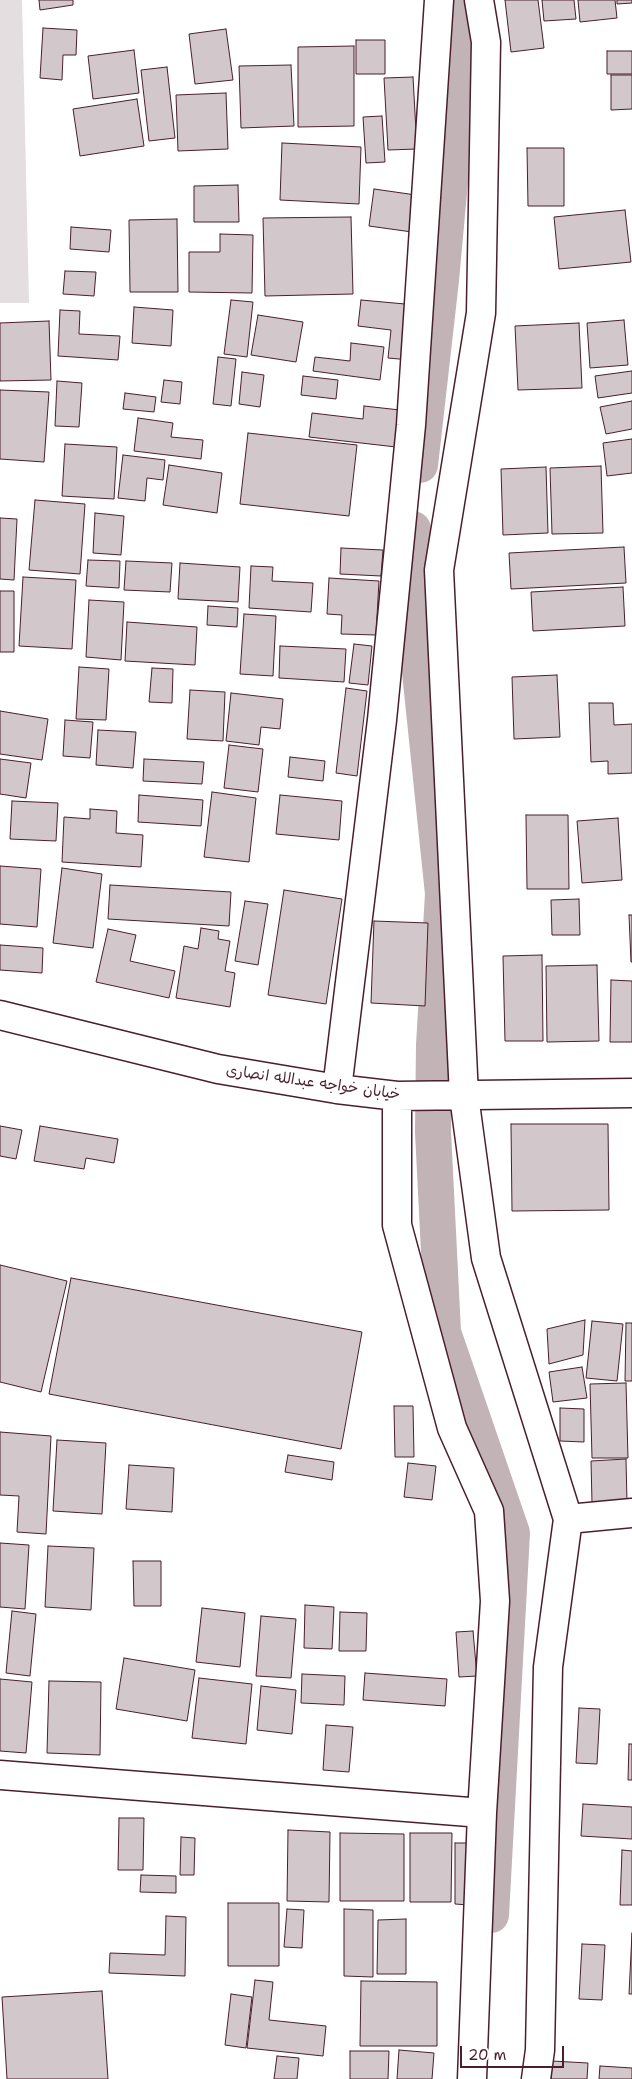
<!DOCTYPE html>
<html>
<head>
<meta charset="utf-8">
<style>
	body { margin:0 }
	#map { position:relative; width:632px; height:2079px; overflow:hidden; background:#fff; font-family:"Shantell Sans",sans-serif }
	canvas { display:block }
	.scale { position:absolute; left:460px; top:2046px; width:104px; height:22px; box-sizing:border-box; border:2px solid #4a1f2b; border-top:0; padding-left:6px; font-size:15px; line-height:18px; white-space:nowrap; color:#4a1f2b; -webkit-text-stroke:4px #fff; paint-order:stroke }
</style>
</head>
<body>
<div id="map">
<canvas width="632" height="2079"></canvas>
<div class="scale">20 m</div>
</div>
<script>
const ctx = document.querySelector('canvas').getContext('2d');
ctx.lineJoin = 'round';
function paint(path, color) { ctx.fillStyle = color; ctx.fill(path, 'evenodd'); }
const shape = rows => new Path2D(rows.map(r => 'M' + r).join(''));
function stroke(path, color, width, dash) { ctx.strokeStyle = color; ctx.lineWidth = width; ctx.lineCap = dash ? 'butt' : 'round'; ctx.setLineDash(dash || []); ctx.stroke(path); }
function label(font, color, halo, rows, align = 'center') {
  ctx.font = font + ' "Shantell Sans","Playpen Sans Arabic",sans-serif'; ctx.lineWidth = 4; ctx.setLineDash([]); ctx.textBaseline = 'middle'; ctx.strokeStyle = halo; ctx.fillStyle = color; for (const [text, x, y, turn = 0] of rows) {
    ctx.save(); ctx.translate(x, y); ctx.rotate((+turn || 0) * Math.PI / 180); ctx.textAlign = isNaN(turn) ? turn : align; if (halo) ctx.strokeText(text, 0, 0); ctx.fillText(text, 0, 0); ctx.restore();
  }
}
paint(shape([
	[0,0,22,0,29,303,0,303]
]), '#e5dee0');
stroke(shape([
	[420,465,441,280,463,39,456,0],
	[413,529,409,566,443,894,434,1045,433,1132,443,1332,512,1533,491,1915]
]), '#c1b3b6', 36);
const building = shape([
	[39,0,73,0,73,5,40,10,39,0],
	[505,0,538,0,544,48,511,52,505,0],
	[542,0,574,0,576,19,544,21,542,0],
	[578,0,615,0,617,18,580,22,578,0],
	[617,0,632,0,632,3,617,4,617,0],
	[43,28,77,30,76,55,63,55,62,80,40,78,43,28],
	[226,29,233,80,195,84,189,34,226,29],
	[356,40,385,40,385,74,356,74,356,40],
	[354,46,354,126,298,127,298,47,354,46],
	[134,50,139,93,93,99,88,56,134,50],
	[607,51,632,51,632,74,607,74,607,51],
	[291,65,294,126,241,128,239,66,291,65],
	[167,67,175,138,149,141,141,70,167,67],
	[611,75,632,75,632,109,611,110,611,75],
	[413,77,417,149,388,150,384,78,413,77],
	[226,93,228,149,178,151,176,95,226,93],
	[137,99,144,146,80,156,73,109,137,99],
	[382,116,385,162,366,163,363,117,382,116],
	[282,143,361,147,359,204,280,200,282,143],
	[527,148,564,148,564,206,528,206,527,148],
	[238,185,239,222,194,222,194,186,238,185],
	[374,189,416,195,412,232,369,226,374,189],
	[625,210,631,262,559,269,554,217,625,210],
	[351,217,353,294,265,296,263,218,351,217],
	[177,219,178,292,130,292,129,220,177,219],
	[71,227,111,230,109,252,70,249,71,227],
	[220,234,253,235,252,293,189,292,189,252,220,252,220,234],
	[65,271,96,272,94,296,63,294,65,271],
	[231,300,253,302,247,357,224,354,231,300],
	[361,300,416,305,410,360,388,358,391,330,358,326,361,300],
	[134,307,173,310,171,346,132,343,134,307],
	[60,310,80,311,79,334,120,336,118,360,58,356,60,310],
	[258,315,303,322,296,362,251,355,258,315],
	[624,320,628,365,590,368,587,323,624,320],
	[49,321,51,380,0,381,0,323,49,321],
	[579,323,582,388,518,390,515,326,579,323],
	[351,343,384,347,380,380,313,371,315,357,350,361,351,343],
	[218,357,236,359,231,406,213,404,218,357],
	[632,371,632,393,598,398,595,376,632,371],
	[242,372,264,375,260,407,239,404,242,372],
	[303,376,338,380,336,399,301,395,303,376],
	[164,380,182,382,180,404,161,402,164,380],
	[57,381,82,383,79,427,55,426,57,381],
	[0,390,49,392,44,462,0,459,0,390],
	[125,393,156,397,154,412,123,409,125,393],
	[632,401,632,429,606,434,600,407,632,401],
	[364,406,400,410,396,447,309,437,312,413,363,419,364,406],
	[138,418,173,423,171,437,203,440,201,459,134,451,138,418],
	[248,433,357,445,349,516,240,504,248,433],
	[632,439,632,473,607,476,603,443,632,439],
	[65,444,117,447,114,499,62,496,65,444],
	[123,455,165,460,163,480,147,478,145,501,118,498,123,455],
	[169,465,222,473,217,513,163,505,169,465],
	[601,466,603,533,552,534,550,468,601,466],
	[546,467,548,533,503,535,501,469,546,467],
	[35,500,85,504,80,574,29,570,35,500],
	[95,513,124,516,121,555,93,553,95,513],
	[0,518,17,519,14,580,0,579,0,518],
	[624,547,626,583,511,589,509,553,624,547],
	[341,548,383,550,381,576,340,574,341,548],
	[88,560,120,561,119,588,86,586,88,560],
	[126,561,172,563,170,592,124,590,126,561],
	[180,563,240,567,238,602,178,599,180,563],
	[251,566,273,567,272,581,313,583,311,612,249,608,251,566],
	[23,577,76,580,72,649,19,646,23,577],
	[329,578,379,581,376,635,341,634,342,615,327,614,329,578],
	[623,587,625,626,533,631,531,592,623,587],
	[0,591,14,591,14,652,0,652,0,591],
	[89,600,124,602,121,660,86,657,89,600],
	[208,606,238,608,237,627,207,625,208,606],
	[244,614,276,616,273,676,240,674,244,614],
	[127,622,197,627,195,665,125,661,127,622],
	[354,644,372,646,368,685,349,683,354,644],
	[280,646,346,649,344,682,279,678,280,646],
	[79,667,109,669,106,720,76,719,79,667],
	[152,668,173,669,172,703,149,702,152,668],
	[557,675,560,737,514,739,512,677,557,675],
	[346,688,367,691,357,776,336,773,346,688],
	[190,690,225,692,223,741,187,739,190,690],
	[231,693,283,699,280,729,261,727,259,745,226,741,231,693],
	[589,703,613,703,614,725,632,724,632,773,608,774,608,761,591,762,589,703],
	[0,711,48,719,42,760,0,754,0,711],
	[65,720,93,722,90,758,63,756,65,720],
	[98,730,136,732,133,768,96,765,98,730],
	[229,745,263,749,258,792,224,788,229,745],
	[290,757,325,761,323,781,288,777,290,757],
	[0,759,31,763,26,798,0,794,0,759],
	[144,759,204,762,202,784,143,781,144,759],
	[212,792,256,798,249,862,204,857,212,792],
	[139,795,203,800,201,826,138,822,139,795],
	[280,795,342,801,339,840,276,834,280,795],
	[12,801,58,803,56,841,10,839,12,801],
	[90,809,117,811,116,833,143,835,141,867,62,862,64,817,90,819,90,809],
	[526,815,568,815,569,889,527,889,526,815],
	[618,818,622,880,582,883,577,821,618,818],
	[0,866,41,869,37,927,0,924,0,866],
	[62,868,102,874,93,948,53,943,62,868],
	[110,885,231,892,229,926,108,919,110,885],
	[284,890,342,899,326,1004,268,995,284,890],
	[579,899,580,935,552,935,551,900,579,899],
	[245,901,268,904,258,965,235,961,245,901],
	[629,915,632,915,632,962,631,962,629,915],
	[374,921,428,923,425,1006,371,1003,374,921],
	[201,928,219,931,218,939,230,941,225,971,235,973,230,1007,176,998,184,946,198,949,201,928],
	[108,929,136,935,130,961,175,971,169,998,96,982,108,929],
	[0,945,43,948,42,973,0,970,0,945],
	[542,955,543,1041,505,1041,503,956,542,955],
	[597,965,599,1041,547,1042,546,966,597,965],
	[611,980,632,981,632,1042,610,1042,611,980],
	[511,1124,608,1124,609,1210,512,1211,511,1124],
	[0,1126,22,1130,16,1159,0,1156,0,1126],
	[40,1126,118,1139,114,1163,86,1158,84,1169,34,1161,40,1126],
	[0,1265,67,1281,41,1392,0,1382,0,1265],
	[71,1278,362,1332,341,1449,49,1394,71,1278],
	[585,1320,583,1355,549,1364,547,1329,585,1320],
	[592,1321,623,1324,617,1381,586,1378,592,1321],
	[626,1323,632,1323,632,1381,625,1381,626,1323],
	[582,1367,587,1398,553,1402,549,1372,582,1367],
	[626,1383,628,1458,592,1458,590,1384,626,1383],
	[394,1406,413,1406,414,1457,395,1457,394,1406],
	[560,1408,584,1409,584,1442,560,1441,560,1408],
	[0,1432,51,1436,46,1534,17,1532,19,1496,0,1495,0,1432],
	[57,1440,106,1443,102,1514,53,1511,57,1440],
	[288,1455,334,1462,332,1480,285,1472,288,1455],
	[626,1459,627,1502,592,1503,591,1461,626,1459],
	[408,1463,436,1466,432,1500,404,1497,408,1463],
	[129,1465,174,1468,172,1512,126,1509,129,1465],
	[0,1543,29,1545,25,1609,0,1607,0,1543],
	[48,1546,94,1548,91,1610,45,1607,48,1546],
	[133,1561,161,1561,161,1606,134,1606,133,1561],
	[305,1605,334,1607,332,1649,304,1648,305,1605],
	[202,1608,245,1613,240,1667,196,1662,202,1608],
	[12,1611,36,1614,30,1676,6,1673,12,1611],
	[340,1612,367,1613,366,1651,339,1651,340,1612],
	[261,1616,296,1619,291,1678,256,1676,261,1616],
	[473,1631,477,1676,459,1677,456,1632,473,1631],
	[124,1658,195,1670,187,1721,116,1709,124,1658],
	[365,1673,447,1679,445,1706,363,1700,365,1673],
	[302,1674,345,1676,344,1705,301,1703,302,1674],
	[199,1678,252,1684,246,1744,192,1738,199,1678],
	[0,1679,32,1682,26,1753,0,1751,0,1679],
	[49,1681,101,1682,100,1755,47,1753,49,1681],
	[261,1686,296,1690,292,1734,257,1730,261,1686],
	[579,1708,600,1709,597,1764,576,1763,579,1708],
	[326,1725,353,1727,349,1772,323,1770,326,1725],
	[629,1744,632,1744,632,1780,628,1780,629,1744],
	[583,1804,632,1807,632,1839,581,1836,583,1804],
	[119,1818,144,1818,143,1870,118,1870,119,1818],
	[288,1830,330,1832,329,1902,287,1901,288,1830],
	[340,1833,404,1834,404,1901,340,1901,340,1833],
	[410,1833,452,1833,451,1902,410,1902,410,1833],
	[181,1837,195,1838,194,1875,180,1875,181,1837],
	[455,1843,470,1843,469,1905,455,1904,455,1843],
	[622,1850,632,1851,632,1905,620,1905,622,1850],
	[141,1875,176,1876,176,1893,140,1892,141,1875],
	[228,1903,279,1903,279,1966,228,1966,228,1903],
	[287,1909,304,1910,302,1948,284,1947,287,1909],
	[344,1909,373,1910,373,1977,344,1976,344,1909],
	[166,1916,186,1917,185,1976,109,1973,110,1953,165,1955,166,1916],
	[406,1919,406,1974,377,1974,378,1920,406,1919],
	[632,1933,632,1994,629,1994,632,1933],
	[582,1944,605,1945,602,2000,579,1999,582,1944],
	[255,1980,273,1982,269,2020,326,2026,323,2056,247,2048,255,1980],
	[361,1981,437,1982,437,2046,360,2046,361,1981],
	[102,1991,108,2079,7,2079,2,1997,102,1991],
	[231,1994,252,1997,246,2048,225,2045,231,1994],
	[399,2050,434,2053,432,2079,397,2079,399,2050],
	[350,2051,389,2051,388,2079,350,2079,350,2051],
	[277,2056,299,2058,297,2079,274,2079,277,2056],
	[552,2061,588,2063,587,2079,551,2079,552,2061],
	[600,2066,632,2068,632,2079,599,2079,600,2066]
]);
paint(building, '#d2c7cb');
stroke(building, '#4a1f2b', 1);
const minor = shape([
	[479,0,486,42,481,313,439,570,464,1096,486,1258,568,1519,548,1667,540,2050,536,2079],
	[0,1015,218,1069,337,1089,397,1096,632,1093],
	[337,1089,382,720,411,425,439,0],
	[397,1096,397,1225,452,1428,489,1511,495,1601,482,1813,472,2079],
	[568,1519,632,1513],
	[0,1775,482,1813]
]);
stroke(minor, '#4a1f2b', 31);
stroke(minor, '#fff', 28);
label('15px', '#4a1f2b', '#fff', [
	["خیابان خواجه عبدالله انصاری",313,1083,8]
]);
</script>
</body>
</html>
